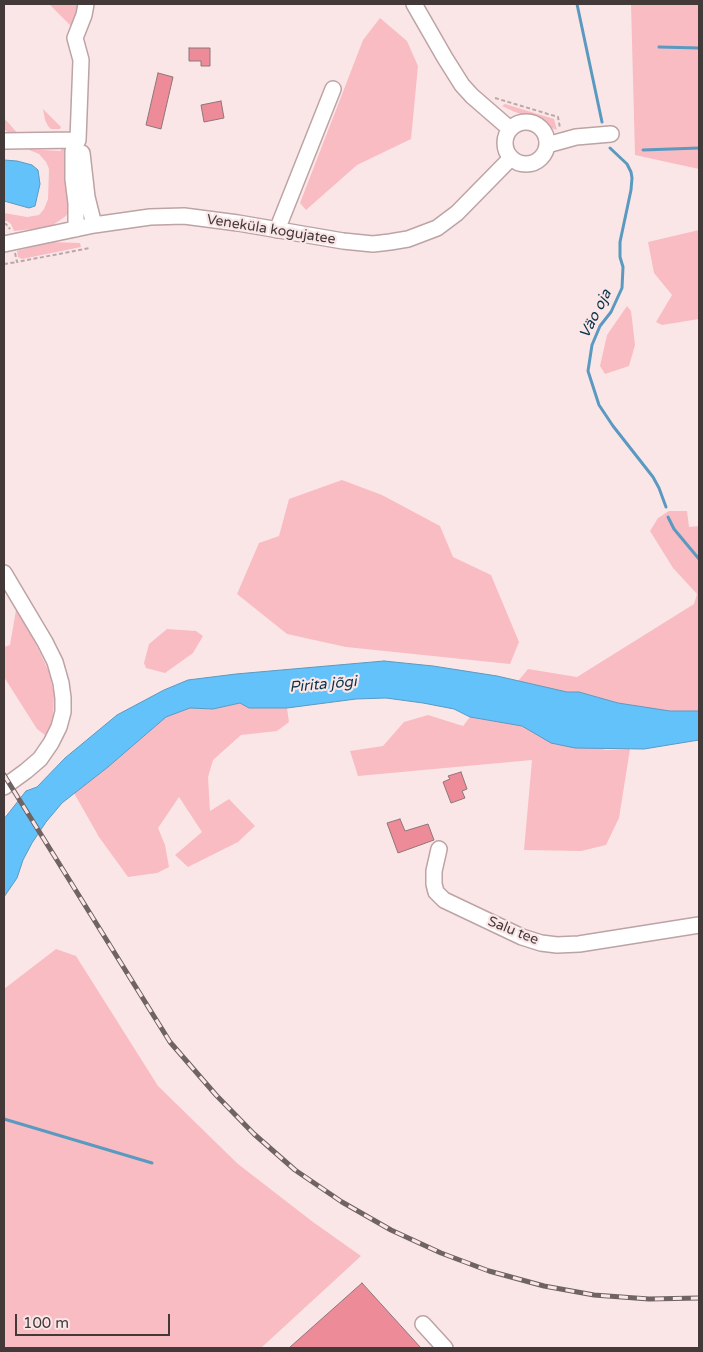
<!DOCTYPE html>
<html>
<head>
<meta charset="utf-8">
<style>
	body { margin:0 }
	#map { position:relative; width:703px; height:1352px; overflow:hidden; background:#fbe6e7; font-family:"Varela Round",sans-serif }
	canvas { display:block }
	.frame { position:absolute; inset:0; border:5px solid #433939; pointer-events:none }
	.scale { position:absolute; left:15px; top:1314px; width:155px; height:22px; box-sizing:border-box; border:2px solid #433939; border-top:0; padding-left:6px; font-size:15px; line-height:18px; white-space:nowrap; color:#433939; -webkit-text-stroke:4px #fbe6e7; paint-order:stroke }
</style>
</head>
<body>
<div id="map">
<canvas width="703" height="1352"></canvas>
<div class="frame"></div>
<div class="scale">100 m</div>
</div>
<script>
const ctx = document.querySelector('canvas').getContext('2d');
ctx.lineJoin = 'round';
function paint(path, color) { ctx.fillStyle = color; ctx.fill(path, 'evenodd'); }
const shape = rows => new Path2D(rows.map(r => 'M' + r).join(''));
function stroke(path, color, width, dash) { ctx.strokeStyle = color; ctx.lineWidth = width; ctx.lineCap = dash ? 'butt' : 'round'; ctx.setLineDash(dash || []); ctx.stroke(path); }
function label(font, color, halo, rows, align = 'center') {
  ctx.font = font + ' "Varela Round",sans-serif'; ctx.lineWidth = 4.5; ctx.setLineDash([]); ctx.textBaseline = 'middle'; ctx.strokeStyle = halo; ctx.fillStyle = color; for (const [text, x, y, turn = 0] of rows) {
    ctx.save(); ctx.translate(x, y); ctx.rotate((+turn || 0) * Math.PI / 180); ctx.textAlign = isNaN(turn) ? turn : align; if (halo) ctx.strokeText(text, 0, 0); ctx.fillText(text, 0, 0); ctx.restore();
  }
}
paint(shape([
	[49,4,80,4,72,27],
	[631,4,699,4,699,169,635,155],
	[380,18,407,41,418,66,411,139,357,165,306,210,300,203,363,40],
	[505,104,554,119,557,130,551,128,533,118,515,112,502,106],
	[43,109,61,127,60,129,51,129,48,126,45,120],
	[4,118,20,136,13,136,5,130],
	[62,147,69,149,69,210,66,216,50,227,14,231,11,224,7,221,4,222,4,213,27,217,39,215,44,209,48,199,49,169,46,162,39,154,27,149,60,151,62,149],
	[699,230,699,319,662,325,656,322,672,295,654,273,648,242],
	[50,242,80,243,81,247,22,259,18,257,17,251,45,243],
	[627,306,631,311,635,345,629,366,605,374,600,366,607,335],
	[342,480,382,495,440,526,453,557,491,575,519,642,510,664,346,647,287,634,237,594,259,543,279,536,289,499],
	[669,511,687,511,689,527,699,526,699,711,670,711,618,703,579,692,567,692,518,681,528,669,577,677,694,604,697,594,673,568,650,531,658,518],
	[16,610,34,640,49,672,54,694,53,722,45,735,37,729,4,677,4,647,10,645],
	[167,629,196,631,203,636,193,653,165,673,146,668,144,663,149,644],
	[240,703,249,708,287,708,289,722,277,731,241,735,213,760,208,777,210,811,229,799,255,826,238,842,188,867,175,855,202,832,179,797,158,828,165,845,169,867,157,873,128,877,99,837,74,793,108,767,166,717,190,708,213,709],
	[428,715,463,726,470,717,522,726,535,732,606,750,630,749,619,818,606,845,581,851,524,850,532,760,358,776,350,751,383,746,404,722],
	[56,949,76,956,158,1086,238,1164,313,1222,361,1256,261,1348,4,1348,4,989]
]), '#f9bcc3');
const water = shape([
	[4,160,17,161,32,165,38,170,40,184,35,206,29,208,4,201,4,160],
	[384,661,433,666,497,676,567,692,579,692,618,703,670,711,699,711,699,740,644,749,575,748,551,743,522,726,470,717,454,709,423,703,386,698,356,699,287,708,249,708,240,703,213,709,190,708,166,717,108,767,62,803,46,822,32,843,23,860,17,878,4,897,4,819,26,791,37,787,65,758,117,715,164,690,188,680,236,674,384,661]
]);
paint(water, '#64c2fa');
stroke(water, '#5a99c0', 1);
stroke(shape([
	[577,4,602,122],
	[659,47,699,48],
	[610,148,627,164,631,172,632,178,631,190,620,242,620,257,623,267,622,288,611,312,600,326,592,345,588,371,599,405,613,426,653,477,659,488,666,507],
	[643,150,699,148],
	[668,517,674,529,699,559],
	[4,1119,152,1163]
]), '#5a99c0', 3);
const building = shape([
	[189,48,210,48,210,66,201,66,201,61,189,61,189,48],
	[158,73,173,77,161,129,146,125,158,73],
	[221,101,224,118,204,122,201,105,221,101],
	[461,772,467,789,462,791,465,798,451,803,443,782,450,779,448,776,461,772],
	[400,819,405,831,428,824,434,840,398,853,387,823,400,819],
	[362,1283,421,1348,289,1348,362,1283]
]);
paint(building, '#ed8b98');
stroke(building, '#8e7679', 1);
const minor = shape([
	[414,4,445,58,462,85,472,96,510,129],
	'505 143a21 21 0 1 1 42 0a21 21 0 1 1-42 0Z',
	[4,141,78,140],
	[547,145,576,137,611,134],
	[82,153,87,197,94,225],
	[76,229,76,203,73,179,73,151,78,140,81,60,75,38,84,15,86,4],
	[277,230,333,89],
	[4,244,94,225,150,217,184,216,238,223,343,241,373,244,390,242,408,239,437,228,457,213,511,158],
	[4,573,45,642,55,662,61,683,63,698,63,712,59,727,51,743,40,759,26,771,4,787],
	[439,849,434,871,434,884,436,892,444,900,522,937,541,943,557,945,579,944,699,925],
	[423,1324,445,1348]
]);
stroke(minor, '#bda3a5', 18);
stroke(shape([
	[495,98,558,117,560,128],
	[4,224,6,224,10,229],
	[15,253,17,262,90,248],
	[4,264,17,262]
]), '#b9a8a9', 2, [4, 2.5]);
stroke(minor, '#fff', 15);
const rail = shape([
	[4,775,170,1042,216,1095,254,1134,295,1170,342,1202,391,1230,441,1253,489,1271,544,1286,594,1295,649,1299,699,1298]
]);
stroke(rail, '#6f6363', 5);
stroke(rail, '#fbe6e7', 3, [9]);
label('14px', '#433939', '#fbe6e7', [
	["Veneküla kogujatee",271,230,9],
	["Salu tee",513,931,22]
]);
label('italic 15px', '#09344a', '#fbe6e7', [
	["Väo oja",596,314,-63],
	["Pirita jõgi",323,685,-5]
]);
</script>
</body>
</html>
